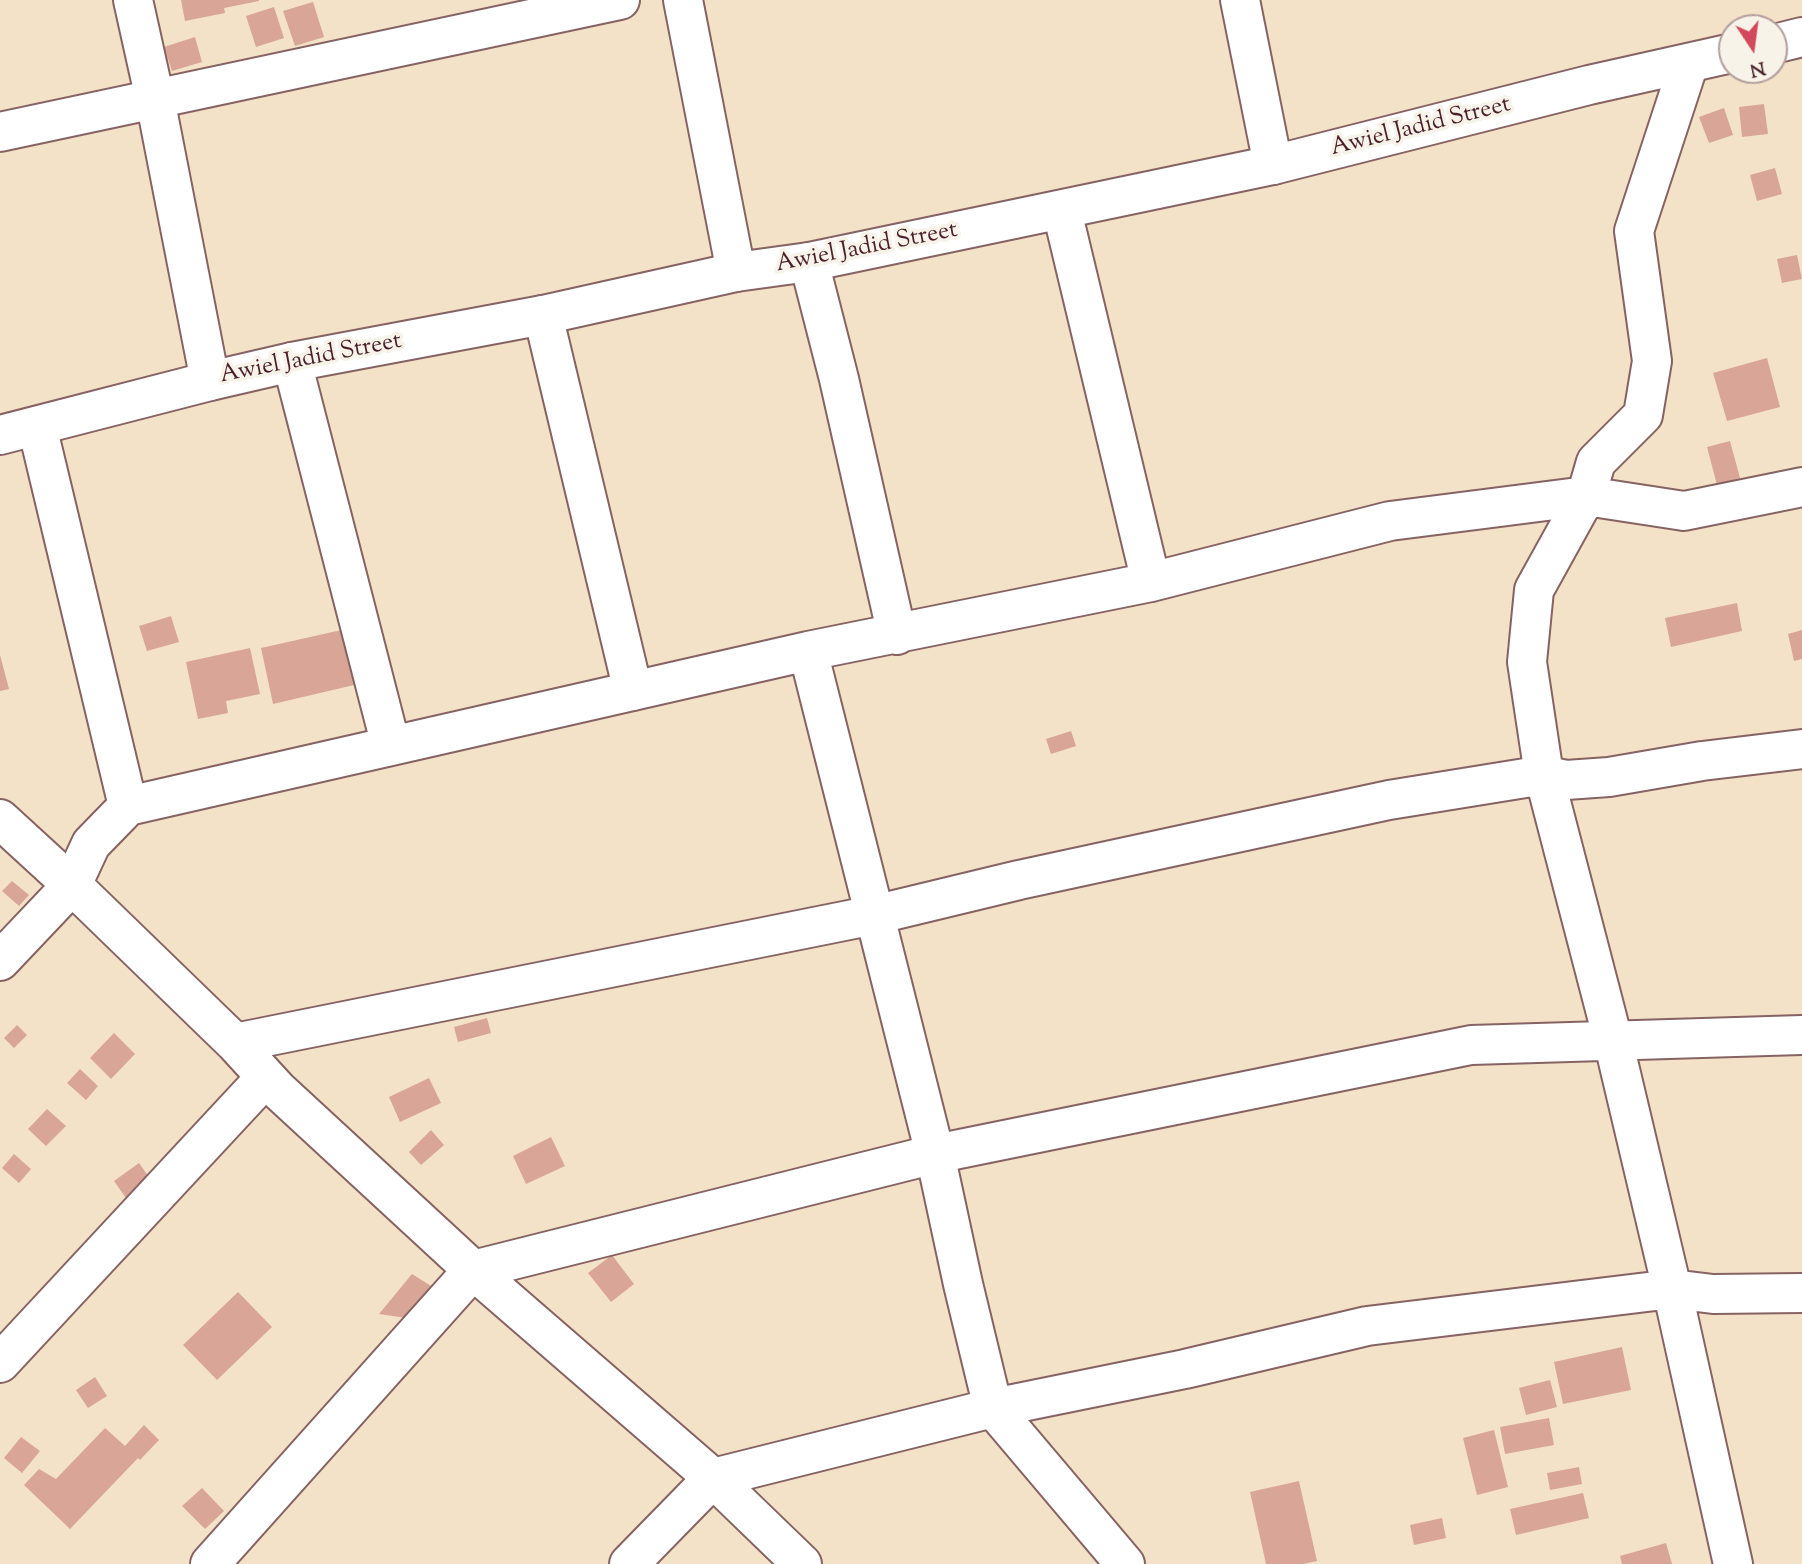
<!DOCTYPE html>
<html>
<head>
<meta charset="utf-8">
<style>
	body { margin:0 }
	#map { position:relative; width:1802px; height:1564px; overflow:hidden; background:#f4e2c8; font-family:"Sorts Mill Goudy",serif }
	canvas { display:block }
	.north { position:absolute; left:1718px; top:14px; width:70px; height:70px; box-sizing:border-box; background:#f7f3e8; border:2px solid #b29e9c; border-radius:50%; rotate:167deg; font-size:19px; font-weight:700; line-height:28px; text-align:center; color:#4a1f2b }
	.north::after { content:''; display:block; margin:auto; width:24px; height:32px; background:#d1495b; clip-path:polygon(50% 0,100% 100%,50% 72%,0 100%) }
</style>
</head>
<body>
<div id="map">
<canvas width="1802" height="1564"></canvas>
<div class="north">N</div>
</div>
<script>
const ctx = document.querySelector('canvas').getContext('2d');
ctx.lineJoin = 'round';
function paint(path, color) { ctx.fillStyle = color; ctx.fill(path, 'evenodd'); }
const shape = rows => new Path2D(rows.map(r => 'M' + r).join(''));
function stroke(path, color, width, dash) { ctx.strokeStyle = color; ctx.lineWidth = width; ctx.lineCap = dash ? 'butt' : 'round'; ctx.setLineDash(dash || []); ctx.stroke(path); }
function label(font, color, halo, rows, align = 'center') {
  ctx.font = font + ' "Sorts Mill Goudy",serif'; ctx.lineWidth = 7; ctx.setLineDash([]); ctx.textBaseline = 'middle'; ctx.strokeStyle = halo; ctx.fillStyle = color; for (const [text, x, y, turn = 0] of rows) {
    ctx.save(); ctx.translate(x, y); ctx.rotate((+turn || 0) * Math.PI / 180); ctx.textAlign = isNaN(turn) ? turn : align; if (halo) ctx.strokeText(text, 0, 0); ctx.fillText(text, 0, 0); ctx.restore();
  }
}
paint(shape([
	[181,0,259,0,259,1,224,8,225,13,185,21],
	[313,2,324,37,295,46,283,11],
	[274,7,284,38,256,47,246,16],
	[195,37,202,62,172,71,164,47],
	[1764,104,1768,134,1742,137,1739,107],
	[1724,108,1733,135,1709,143,1699,117],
	[1775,168,1782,194,1757,201,1750,175],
	[1797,255,1802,279,1782,283,1777,259],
	[1767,358,1780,407,1727,421,1713,373],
	[1730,441,1740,478,1717,485,1707,447],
	[1737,603,1742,631,1671,647,1665,618],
	[171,616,179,642,147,651,139,626],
	[355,627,367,682,273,704,261,648],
	[1802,630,1802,659,1794,661,1788,634],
	[250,648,260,694,226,701,228,713,198,719,186,662],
	[0,655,9,689,0,691],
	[1071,731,1076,746,1051,754,1046,739],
	[12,881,29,895,19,906,2,891],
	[487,1018,491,1033,458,1042,454,1027],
	[17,1025,27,1035,14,1048,4,1038],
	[114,1033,135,1054,111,1079,90,1058],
	[80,1069,98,1086,86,1100,67,1083],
	[429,1078,441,1103,400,1122,389,1097],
	[47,1109,66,1126,46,1146,28,1129],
	[431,1130,444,1145,421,1165,409,1152],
	[551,1137,565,1166,526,1184,513,1156],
	[14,1154,31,1169,19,1183,2,1168],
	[139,1163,156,1187,131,1205,114,1181],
	[612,1255,634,1284,611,1302,588,1273],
	[412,1274,439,1291,414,1319,379,1314],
	[238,1292,272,1327,217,1380,183,1345],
	[1622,1347,1631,1390,1563,1404,1554,1362],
	[95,1377,107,1396,88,1408,76,1390],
	[1550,1380,1557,1407,1526,1415,1519,1388],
	[1549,1418,1554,1445,1505,1454,1500,1427],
	[144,1425,159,1440,140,1460,138,1458,70,1529,24,1485,39,1469,56,1479,105,1428,125,1446],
	[1494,1430,1508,1487,1477,1495,1463,1438],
	[21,1437,40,1451,22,1473,4,1458],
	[1579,1467,1582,1484,1550,1490,1547,1473],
	[1299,1481,1317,1561,1303,1564,1266,1564,1250,1492],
	[202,1488,224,1511,205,1529,182,1506],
	[1583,1493,1589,1518,1516,1535,1510,1509],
	[1442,1518,1446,1538,1414,1545,1410,1525],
	[1666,1543,1672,1564,1622,1564,1620,1556]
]), '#d8a596');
const street = shape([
	[133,0,155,99,210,381],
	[683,0,736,272],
	[1240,0,1273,165],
	[1689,63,1634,231,1652,361,1643,415,1596,462,1586,496,1534,590,1527,662,1544,775,1613,1040,1672,1289,1733,1564],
	[0,132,620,0],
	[1062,211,1151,582],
	[809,262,839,379,897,635],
	[543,315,633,691],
	[292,362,391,746],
	[37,426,128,806],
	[808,651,935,1154,963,1284,993,1408,1125,1564],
	[0,819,72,885,235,1043,278,1090,473,1270,713,1478,802,1564],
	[0,961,72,885,91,844,128,806,808,651,1151,582,1390,521,1586,496,1684,511,1802,487],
	[235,1043,874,915,1019,880,1389,800,1544,775,1566,780,1609,777,1702,761,1802,749],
	[0,1363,266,1077],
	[210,1564,473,1270,935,1154,1471,1045,1802,1035],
	[629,1564,713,1478,993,1408,1185,1369,1367,1326,1672,1289,1713,1294,1802,1293]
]);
const secondary = shape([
	[1774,44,1802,37],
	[0,435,210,381,292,362,543,315,736,272,809,262,1273,165,1589,85,1732,53]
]);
stroke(street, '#866362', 42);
stroke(secondary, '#866362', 42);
stroke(street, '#fff', 38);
stroke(secondary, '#fff', 38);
label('24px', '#4a1f2b', '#f7f3e8', [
	["Awiel Jadid Street",1421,128,-14],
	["Awiel Jadid Street",867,249,-11],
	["Awiel Jadid Street",311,360,-11]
]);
</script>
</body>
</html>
